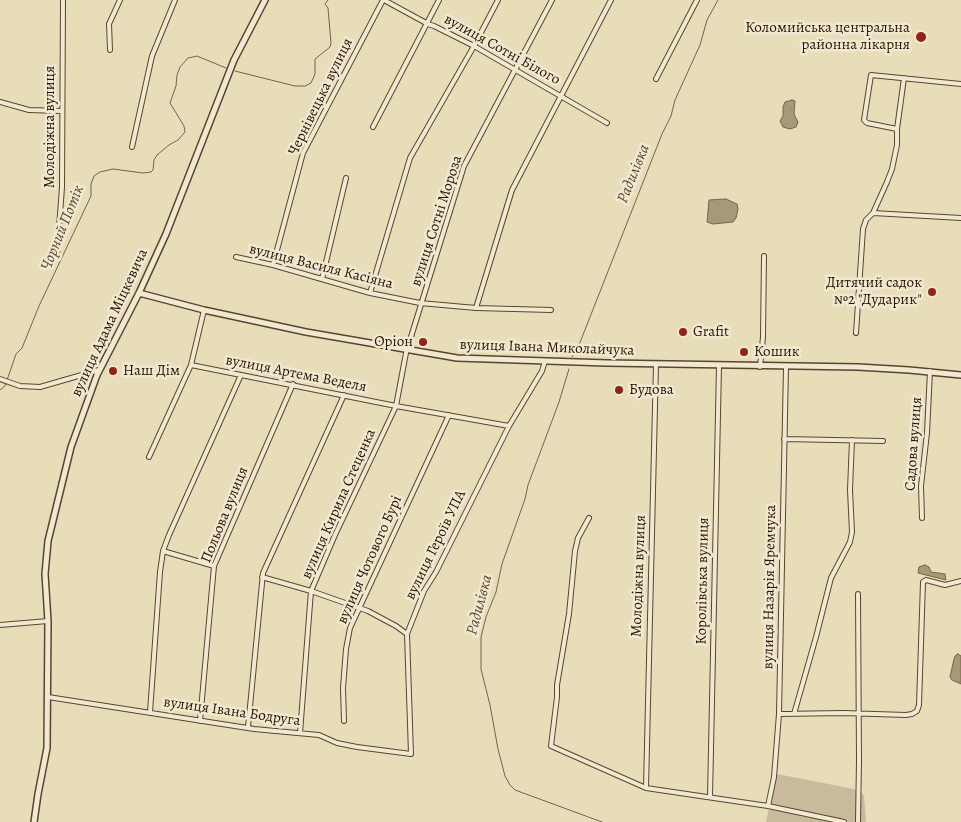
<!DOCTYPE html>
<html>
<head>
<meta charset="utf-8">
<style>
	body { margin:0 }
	canvas { display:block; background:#e8ddb9 }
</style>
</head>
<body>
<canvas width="961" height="822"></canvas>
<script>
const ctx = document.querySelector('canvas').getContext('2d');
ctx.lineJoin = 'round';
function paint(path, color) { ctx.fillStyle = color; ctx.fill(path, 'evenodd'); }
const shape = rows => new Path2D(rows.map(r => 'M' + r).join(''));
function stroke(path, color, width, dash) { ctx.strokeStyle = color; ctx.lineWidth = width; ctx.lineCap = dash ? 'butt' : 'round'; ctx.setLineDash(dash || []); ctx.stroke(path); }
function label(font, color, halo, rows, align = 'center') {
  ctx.font = font + ' Alegreya,serif'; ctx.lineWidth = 5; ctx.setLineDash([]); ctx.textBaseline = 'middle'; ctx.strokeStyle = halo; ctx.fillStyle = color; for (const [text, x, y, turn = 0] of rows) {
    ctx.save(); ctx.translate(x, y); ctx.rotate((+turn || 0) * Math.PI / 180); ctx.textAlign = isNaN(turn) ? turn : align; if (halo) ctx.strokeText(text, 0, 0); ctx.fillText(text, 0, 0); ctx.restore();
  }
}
paint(shape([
	[777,774,854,789,864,795,866,822,766,822]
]), '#c8ba9a');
const water = shape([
	[792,100,795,101,794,114,798,122,796,127,790,129,783,127,780,121,783,116,783,107,785,102,792,100],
	[726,199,737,204,738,209,736,218,733,222,713,224,707,222,709,200,726,199],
	[925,565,929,567,931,572,945,574,946,580,918,573,919,567,925,565],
	[958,654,961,656,961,684,952,680,950,677,954,659,955,656,958,654]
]);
paint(water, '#a8987a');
stroke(water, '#766249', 1);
stroke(shape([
	[235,71,295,86,305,86,311,83,315,74,315,59,330,47,331,43,328,8,325,4,328,0],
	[572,357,579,345,662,134,671,116,675,100,700,45,707,20,718,0],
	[569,369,559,402,528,485,525,499,502,564,496,592,486,617,481,637,481,669,490,705,498,749,505,776,510,785,515,790,602,822],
	[0,390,5,386,16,354,22,348,39,306,91,196,91,184,94,176,100,172,113,169,143,173,151,172,153,170,154,160,157,155,169,145,178,140,185,132,184,126,170,103,176,86,177,75,180,67,188,58,197,56,226,68]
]), '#766249', 1);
const minor = shape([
	[384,0,428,24,434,26,474,46,607,123],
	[110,50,109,24,120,0],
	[656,79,697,0],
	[0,102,29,110,61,111],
	[373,127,439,0],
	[897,129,904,78],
	[132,147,152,56,175,0],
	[873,213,961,218],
	[57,255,62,187,63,0],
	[236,257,273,265,370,293,420,303,476,308,551,310],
	[273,265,303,153,383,0],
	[322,279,346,178],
	[370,293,410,158,474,46,498,0],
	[476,308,512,190,611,0],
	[856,333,863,229,866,220,873,213,887,182,892,169,897,145,897,129,867,123,864,120,871,75,961,84],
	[191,365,396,406,509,426],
	[760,367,763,337,764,256],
	[0,379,20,386,40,387,99,370],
	[784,439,883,441],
	[149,457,191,365,204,310],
	[589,518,578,538,575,551,569,614,557,685,557,697,551,746,646,788,768,806,844,822],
	[922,518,921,486,927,433,930,371],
	[163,551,214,566],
	[262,577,311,591,368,611,396,626,407,634],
	[0,625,48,621],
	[48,697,254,729,319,735,337,743,357,747,411,754,407,634,424,591,436,572,509,426,542,371,545,361],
	[150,712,160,572,163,551,169,535,241,375],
	[779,714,844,713,906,715,912,714,917,711,919,705,923,582,926,580,945,585,961,581],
	[794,714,816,637,831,578,850,542,852,532,850,490,852,440],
	[200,721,214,566,293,384],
	[344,721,343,688,346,649,350,628,449,415],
	[248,727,263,573,344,395],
	[300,733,311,591,335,535,396,406,406,353,464,166,552,0],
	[646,788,656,364],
	[710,797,719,366],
	[768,806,774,777,779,714,786,367],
	[858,822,859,761,858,594]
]);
const tertiary = shape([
	[139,293,204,310,306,332,457,358,607,363,858,367,909,370,961,375],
	[34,822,38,794,47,748,48,621,45,574,48,541,71,447,97,375,139,293,166,234,234,60,265,0]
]);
stroke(minor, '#5a442e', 6);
stroke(tertiary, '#5a442e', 8);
stroke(minor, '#f0e9d2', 4);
stroke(tertiary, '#f0e9d2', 5);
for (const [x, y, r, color] of [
	[921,37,6,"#8f2418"],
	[932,292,5,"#8f2418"],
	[683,332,5,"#8f2418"],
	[423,342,5,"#8f2418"],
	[744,352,5,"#8f2418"],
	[113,371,5,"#8f2418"],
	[619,390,5,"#8f2418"]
]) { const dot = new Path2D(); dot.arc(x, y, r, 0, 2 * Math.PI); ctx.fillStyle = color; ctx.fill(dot); stroke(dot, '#f0e9d2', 2); }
label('15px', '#2b1100', '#f0e9d2', [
	["Коломийська центральна",910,28,"right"],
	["районна лікарня",910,45,"right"],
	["Дитячий садок",922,283,"right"],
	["№2 \"Дударик\"",922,300,"right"],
	["Grafit",693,332],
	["Оріон",413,342,"right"],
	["Кошик",754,352],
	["Наш Дім",123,371],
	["Будова",629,390]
], 'left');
label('15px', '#2b1100', '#f0e9d2', [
	["вулиця Сотні Білого",502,50,29],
	["Чернівецька вулиця",321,97,-64],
	["Молодіжна вулиця",50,127,-90],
	["вулиця Сотні Мороза",437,221,-72],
	["вулиця Василя Касіяна",321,267,14],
	["вулиця Адама Міцкевича",110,323,-65],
	["вулиця Івана Миколайчука",547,348,2],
	["вулиця Артема Веделя",296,374,11],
	["Садова вулиця",914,444,-86],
	["вулиця Кирила Стеценка",339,504,-66],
	["Польова вулиця",225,515,-68],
	["вулиця Героїв УПА",436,545,-64],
	["вулиця Чотового Бурі",370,560,-66],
	["Молодіжна вулиця",639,576,-88],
	["Королівська вулиця",703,581,-89],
	["вулиця Назарія Яремчука",770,587,-89],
	["вулиця Івана Бодруга",232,712,8]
]);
label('italic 16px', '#5d4731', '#f0e9d2', [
	["Радилівка",634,174,-68],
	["Чорний Потік",63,228,-68],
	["Радилівка",480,605,-75]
]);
</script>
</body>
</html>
